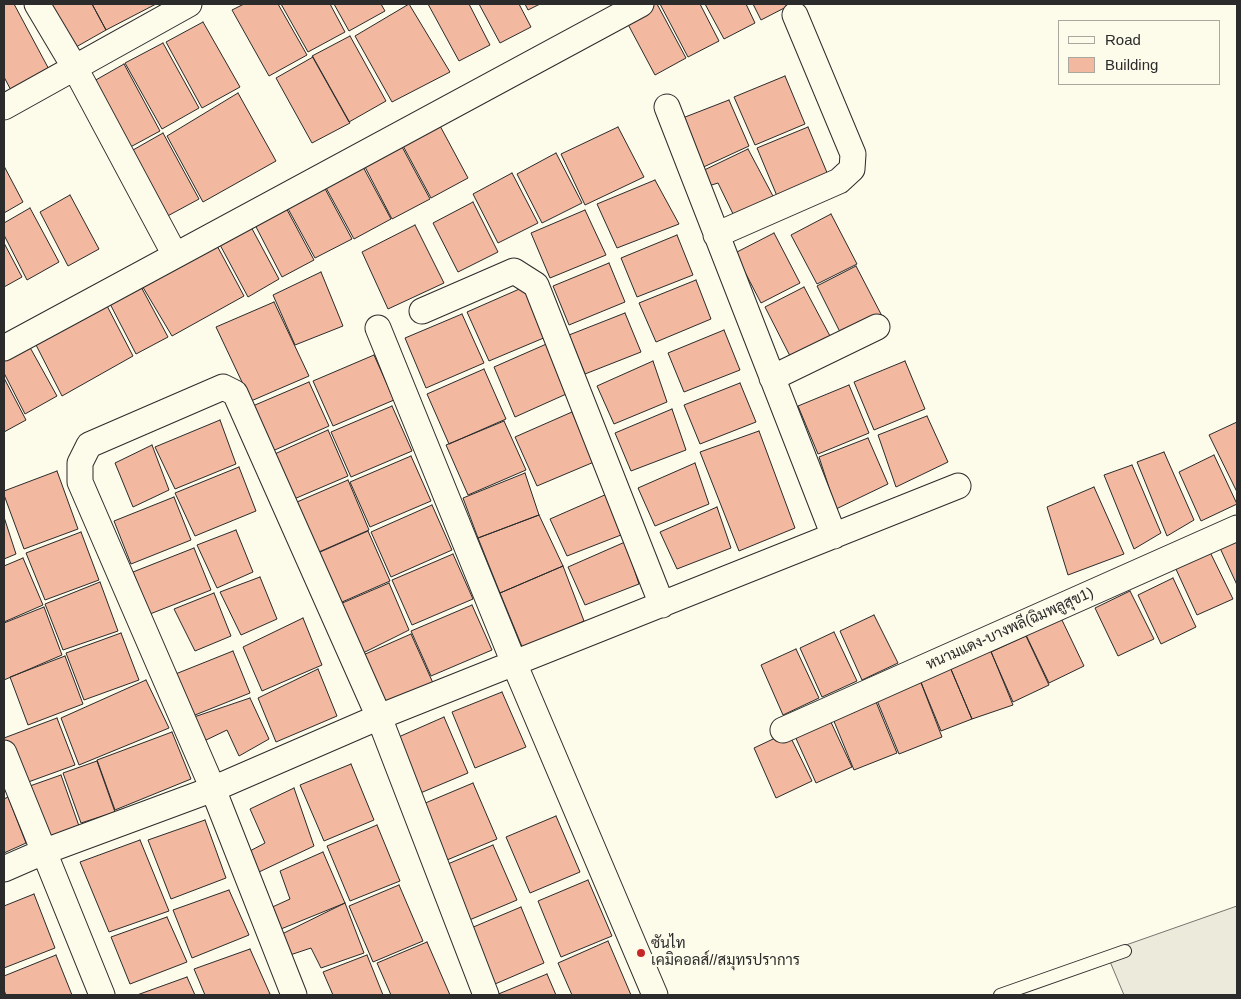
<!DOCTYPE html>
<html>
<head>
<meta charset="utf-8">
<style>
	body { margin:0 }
	#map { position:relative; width:1241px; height:999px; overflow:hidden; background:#fdfbea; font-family:Arial,sans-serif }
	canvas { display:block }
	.frame { position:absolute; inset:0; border:5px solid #2b2b2b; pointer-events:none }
	.legend { position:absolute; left:1058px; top:20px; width:162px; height:65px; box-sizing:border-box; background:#fdfbea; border:1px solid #a9a89e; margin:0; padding:6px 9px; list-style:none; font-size:15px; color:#2b2b2b }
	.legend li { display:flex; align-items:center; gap:10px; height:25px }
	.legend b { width:25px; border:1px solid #a9a89e }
</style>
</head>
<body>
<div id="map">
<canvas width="1241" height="999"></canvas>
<div class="frame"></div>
<ul class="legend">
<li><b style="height:6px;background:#fdfbea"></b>Road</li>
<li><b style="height:14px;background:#f2b8a0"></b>Building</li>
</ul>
</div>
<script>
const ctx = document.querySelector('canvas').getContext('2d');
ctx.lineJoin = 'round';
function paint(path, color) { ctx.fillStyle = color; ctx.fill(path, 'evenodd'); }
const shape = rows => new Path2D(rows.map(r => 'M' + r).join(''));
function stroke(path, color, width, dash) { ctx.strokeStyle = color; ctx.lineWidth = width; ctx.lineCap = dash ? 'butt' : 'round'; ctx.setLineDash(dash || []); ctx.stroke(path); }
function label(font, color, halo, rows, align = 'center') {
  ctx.font = font + ' Arial,Sarabun,sans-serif'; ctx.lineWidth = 4; ctx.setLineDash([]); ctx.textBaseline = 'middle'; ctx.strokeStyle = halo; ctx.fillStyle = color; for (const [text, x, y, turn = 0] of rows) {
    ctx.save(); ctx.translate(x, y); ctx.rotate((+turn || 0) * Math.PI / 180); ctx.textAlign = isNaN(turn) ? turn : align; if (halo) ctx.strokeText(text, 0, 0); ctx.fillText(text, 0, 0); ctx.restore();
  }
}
const parking = shape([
	[1237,906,1237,995,1124,995,1106,952,1237,906]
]);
paint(parking, '#eceadb');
stroke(parking, '#74746e', 1);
const building = shape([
	[4,4,14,4,52,75,13,94,4,77,4,4],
	[43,4,92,4,106,30,69,51,43,4],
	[92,4,156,4,106,30,92,4],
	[244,4,278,4,307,55,269,76,232,10,244,4],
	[281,4,330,4,345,32,308,52,281,4],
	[334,4,381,4,385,11,349,31,334,4],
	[409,4,450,72,392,102,355,36,409,4],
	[428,4,469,4,490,45,459,61,428,4],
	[479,4,519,4,531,27,500,43,479,4],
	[525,4,540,4,528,10,525,4],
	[646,4,657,4,686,58,655,75,623,15,646,4],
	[660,4,700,4,719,41,688,57,660,4],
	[705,4,746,4,755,23,724,39,705,4],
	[753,4,792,4,761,20,753,4],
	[203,22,240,87,202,108,166,42,203,22],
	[350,36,386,101,349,122,312,56,350,36],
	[163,43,199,108,162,129,125,63,163,43],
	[313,57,350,123,312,143,276,78,313,57],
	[124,64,160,131,123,151,87,85,124,64],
	[785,76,805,124,755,145,734,97,785,76],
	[238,93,276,161,203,202,167,136,238,93],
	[729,100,749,146,697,170,680,119,729,100],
	[439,124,468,178,431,198,402,144,439,124],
	[618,127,644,177,585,205,561,154,618,127],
	[808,127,828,175,777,196,757,148,808,127],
	[163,133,199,199,162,219,126,154,163,133],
	[401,145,430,199,392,219,364,165,401,145],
	[748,149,774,198,735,218,718,183,702,188,698,173,748,149],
	[556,153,582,203,542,223,517,174,556,153],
	[362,165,391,219,354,239,325,186,362,165],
	[4,166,23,202,4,213,4,166],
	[512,173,538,223,498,243,473,194,512,173],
	[655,180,679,224,617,248,597,204,655,180],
	[323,185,352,239,315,258,286,205,323,185],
	[70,195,99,249,68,266,40,212,70,195],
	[473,202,498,252,458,272,433,223,473,202],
	[285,206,314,260,282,277,254,223,285,206],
	[30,208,59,262,27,280,4,235,4,223,30,208],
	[585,210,606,255,550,278,531,233,585,210],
	[831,214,857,264,817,284,791,235,831,214],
	[250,225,279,279,248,297,219,243,250,225],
	[415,225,444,283,388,309,362,252,415,225],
	[774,233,800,283,761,303,735,253,774,233],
	[677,235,693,275,637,297,621,258,677,235],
	[215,242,244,296,172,336,141,284,215,242],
	[4,243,22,277,4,287,4,243],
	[609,263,625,302,569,325,553,286,609,263],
	[856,266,882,316,842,336,817,286,856,266],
	[321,272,343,326,295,345,273,295,321,272],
	[696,280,711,319,656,342,639,303,696,280],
	[139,283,168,337,136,354,108,300,139,283],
	[524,287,546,337,489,361,467,312,524,287],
	[804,287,830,336,790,356,765,307,804,287],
	[105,302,133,356,62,396,34,341,105,302],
	[274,302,309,376,251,401,216,327,274,302],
	[625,313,641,352,585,374,569,335,625,313],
	[462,314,484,363,426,388,405,338,462,314],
	[724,330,740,370,684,392,668,353,724,330],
	[27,342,57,396,25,414,4,373,4,356,27,342],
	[551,342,573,391,515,417,494,367,551,342],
	[374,355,394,400,333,426,313,381,374,355],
	[653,361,667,402,614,424,597,386,653,361],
	[905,361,925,409,874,430,854,382,905,361],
	[484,369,506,419,449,444,427,394,484,369],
	[4,378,26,420,4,432,4,378],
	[309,382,329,426,268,453,248,408,309,382],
	[740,383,756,422,700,444,684,405,740,383],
	[849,385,869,433,818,454,798,406,849,385],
	[392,406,412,451,351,477,331,432,392,406],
	[672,409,686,450,631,471,615,433,672,409],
	[572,412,594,462,537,486,515,437,572,412],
	[927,416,948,462,896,487,878,435,927,416],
	[220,420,236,464,175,489,155,447,220,420],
	[504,421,526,470,468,495,446,445,504,421],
	[1237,422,1237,492,1209,435,1237,422],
	[328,430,348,476,287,502,268,457,328,430],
	[759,431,795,528,739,551,700,452,759,431],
	[868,438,888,484,836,509,819,457,868,438],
	[152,445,169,490,133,507,115,463,152,445],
	[1164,452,1194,520,1167,536,1137,462,1164,452],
	[1214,455,1237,504,1201,521,1179,472,1214,455],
	[411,456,431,501,370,527,350,482,411,456],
	[695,463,709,504,655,526,638,488,695,463],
	[1132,465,1161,533,1134,549,1104,475,1132,465],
	[239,467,256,511,195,536,175,493,239,467],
	[57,471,78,529,24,549,4,495,4,491,57,471],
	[525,473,539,515,478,538,463,498,525,473],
	[348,480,369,530,312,555,290,505,348,480],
	[1094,487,1124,554,1068,575,1047,507,1094,487],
	[607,494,621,535,567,556,550,519,607,494],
	[174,497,191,540,131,564,114,521,174,497],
	[432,505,452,550,391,577,371,532,432,505],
	[717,507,731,548,677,569,660,532,717,507],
	[539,515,563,566,500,593,478,538,539,515],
	[4,517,16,554,4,559,4,517],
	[236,530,253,572,217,588,197,545,236,530],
	[368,531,390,581,333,606,311,556,368,531],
	[81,532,99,580,45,600,26,553,81,532],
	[1237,540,1237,585,1220,548,1237,540],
	[625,542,639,584,585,605,568,567,625,542],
	[194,548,211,590,150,614,133,572,194,548],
	[1209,550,1233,599,1197,615,1175,567,1209,550],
	[453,554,473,599,412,625,392,580,453,554],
	[23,558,43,605,4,622,4,566,23,558],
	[563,566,584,621,523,649,500,593,563,566],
	[260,577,277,619,241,635,220,592,260,577],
	[1173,578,1196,627,1161,644,1138,595,1173,578],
	[100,582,118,631,63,650,45,604,100,582],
	[389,583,409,630,355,657,333,607,389,583],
	[1130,591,1154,639,1118,656,1095,608,1130,591],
	[214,593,231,636,195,651,174,609,214,593],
	[472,605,492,650,431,676,411,631,472,605],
	[44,607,62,655,4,680,4,623,44,607],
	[874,615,898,663,862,680,840,631,874,615],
	[303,618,322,665,262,691,243,647,303,618],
	[1061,618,1084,666,1049,683,1026,635,1061,618],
	[834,632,857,681,822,697,800,648,834,632],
	[121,633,139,680,84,700,66,653,121,633],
	[411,634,433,683,376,708,354,659,411,634],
	[1026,636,1049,685,1013,702,991,652,1026,636],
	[796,649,819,698,783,715,761,665,796,649],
	[990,649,1013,705,972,719,950,667,990,649],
	[233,651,250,693,190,717,173,675,233,651],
	[65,656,83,704,28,725,10,677,65,656],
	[950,667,972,719,941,731,920,680,950,667],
	[318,669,337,716,276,742,258,698,318,669],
	[146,680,169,728,79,765,61,718,146,680],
	[920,680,942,737,899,754,876,698,920,680],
	[502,692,526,747,475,768,452,712,502,692],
	[874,697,897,753,854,770,831,714,874,697],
	[250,698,269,739,239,756,227,730,202,742,194,717,250,698],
	[444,717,468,773,418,794,394,739,444,717],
	[57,718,75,765,20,785,4,742,4,738,57,718],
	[829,718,852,767,816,783,794,734,829,718],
	[172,732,191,779,115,810,97,760,172,732],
	[788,732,812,781,776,798,754,748,788,732],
	[97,761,115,812,81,823,63,773,97,761],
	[351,764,374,820,324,841,300,785,351,764],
	[61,775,79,826,45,838,27,787,61,775],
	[473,783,497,839,447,860,423,804,473,783],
	[294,788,314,846,259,872,248,852,265,843,250,809,294,788],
	[8,797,26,843,4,853,4,799,8,797],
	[556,816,580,872,530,893,506,837,556,816],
	[205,820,226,878,171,899,148,840,205,820],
	[377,825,400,881,350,901,327,846,377,825],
	[140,840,169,911,109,932,80,862,140,840],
	[493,845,517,900,467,921,443,866,493,845],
	[323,852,345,903,276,931,268,909,290,899,280,871,323,852],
	[588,880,612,936,561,957,538,901,588,880],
	[399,885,423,941,373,962,349,906,399,885],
	[229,890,249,935,192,958,173,910,229,890],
	[34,894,55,948,4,968,4,906,34,894],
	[345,903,364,953,321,968,311,948,290,955,282,934,345,903],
	[521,907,544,963,495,984,471,928,521,907],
	[167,917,187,962,130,984,111,937,167,917],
	[608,941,631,995,572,995,558,963,608,941],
	[427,942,450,995,391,995,377,963,427,942],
	[250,949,270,994,266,995,205,995,194,969,250,949],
	[56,955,72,995,6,995,4,990,4,976,56,955],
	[367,955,383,995,333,995,323,972,367,955],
	[547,974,556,995,496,995,547,974],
	[187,977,195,995,137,995,187,977]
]);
paint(building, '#f2b8a0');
stroke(building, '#2b2b2b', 1);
const service = shape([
	[1000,995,1125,951]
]);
const minor = shape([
	[37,4,75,68,175,255],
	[4,107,189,4],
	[667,107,834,536],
	[716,235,839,181,852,169,853,154,795,15],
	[422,311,514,271,536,285,662,605],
	[378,328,514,663,655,995],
	[4,348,641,4],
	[772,378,877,327],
	[783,730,1237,528],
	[4,753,102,995],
	[4,869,43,852,213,789,379,717,958,486],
	[294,995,213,789,80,482,80,463,89,445,223,387,235,393,379,717,486,995]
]);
stroke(service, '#2b2b2b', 14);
stroke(minor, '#2b2b2b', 27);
stroke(service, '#fdfbea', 12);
stroke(minor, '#fdfbea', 25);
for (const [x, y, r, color] of [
	[641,953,5,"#c62828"]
]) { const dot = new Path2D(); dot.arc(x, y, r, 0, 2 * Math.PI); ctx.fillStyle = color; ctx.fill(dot); stroke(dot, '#fdfbea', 2); }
label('15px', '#2b2b2b', '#fdfbea', [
	["หนามแดง-บางพลี(ฉิมพลูสุข1)",1010,629,-24]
]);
label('15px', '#2b2b2b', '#fdfbea', [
	["ซันไท",651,944],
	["เคมิคอลส์//สมุทรปราการ",651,961]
], 'left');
</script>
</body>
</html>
